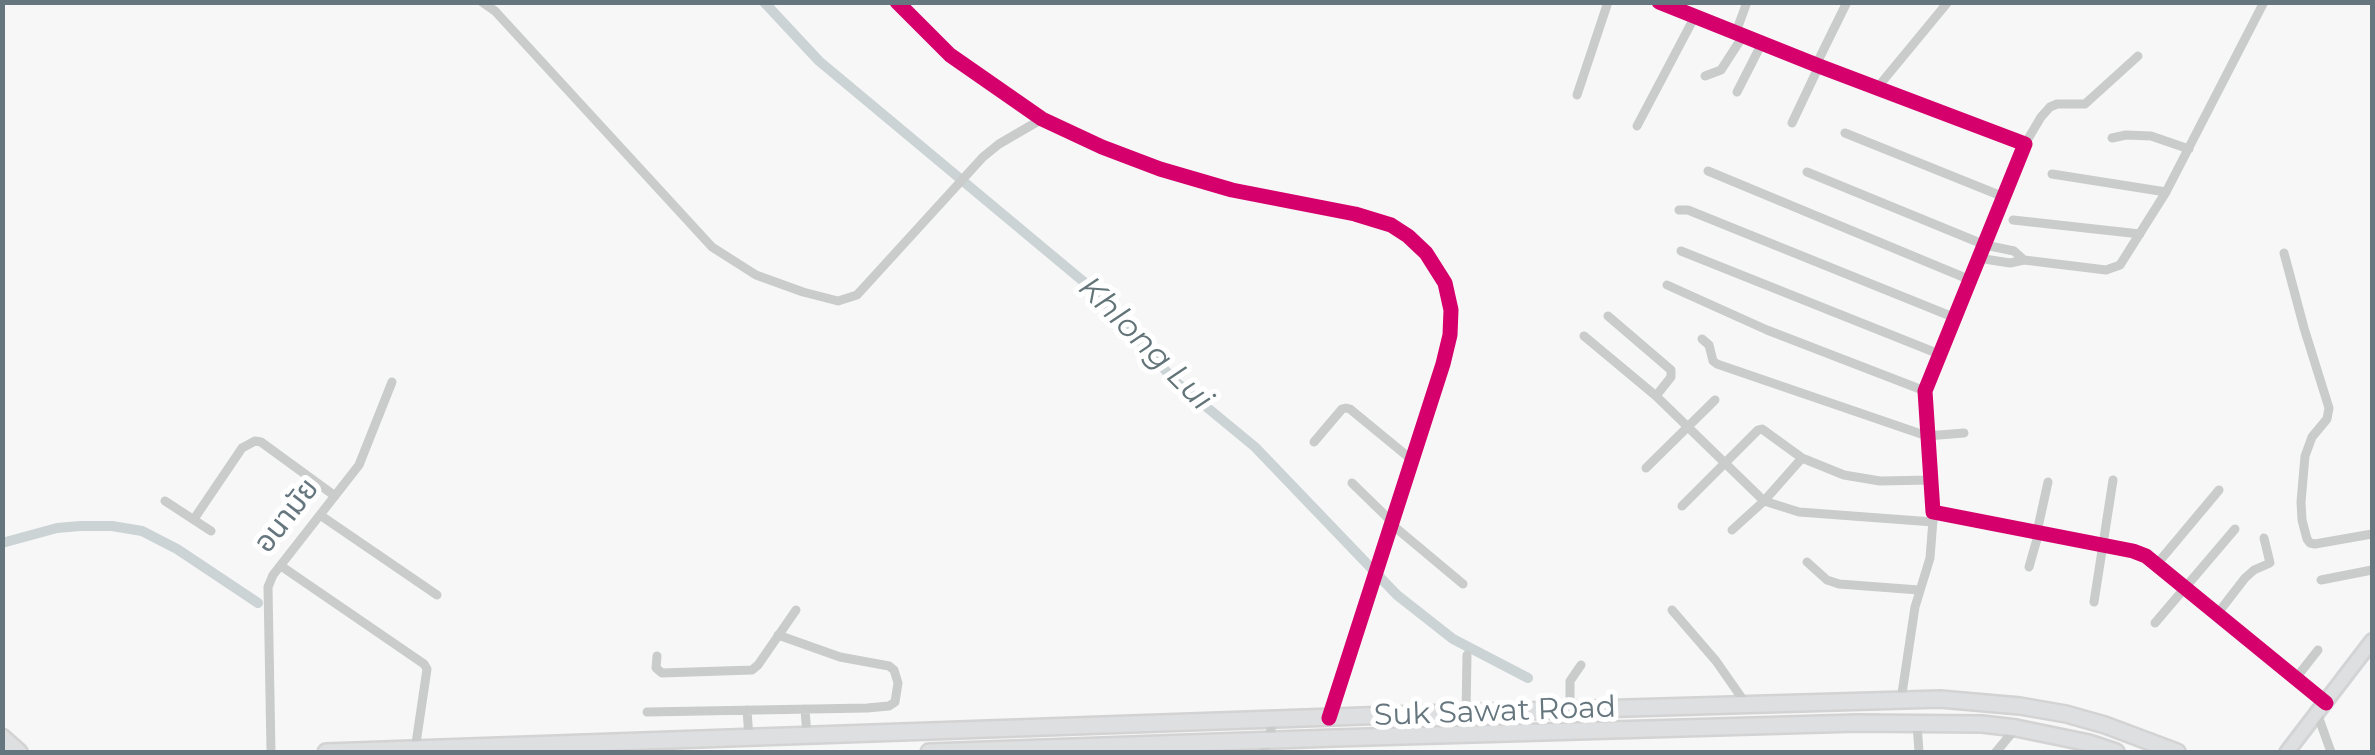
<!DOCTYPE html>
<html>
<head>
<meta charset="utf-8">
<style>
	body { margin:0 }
	#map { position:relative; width:2375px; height:755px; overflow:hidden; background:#f7f7f7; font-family:Montserrat,sans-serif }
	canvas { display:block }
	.frame { position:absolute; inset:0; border:5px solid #66767e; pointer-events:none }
</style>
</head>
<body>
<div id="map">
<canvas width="2375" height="755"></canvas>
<div class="frame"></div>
</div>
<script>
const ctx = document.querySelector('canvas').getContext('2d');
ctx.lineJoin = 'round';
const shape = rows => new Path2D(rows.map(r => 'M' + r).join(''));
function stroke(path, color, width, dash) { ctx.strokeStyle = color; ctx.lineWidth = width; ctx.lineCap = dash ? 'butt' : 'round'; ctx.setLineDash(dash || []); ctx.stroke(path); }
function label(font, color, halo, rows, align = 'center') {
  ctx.font = font + ' Montserrat,"Noto Sans Thai",sans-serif'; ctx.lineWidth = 10; ctx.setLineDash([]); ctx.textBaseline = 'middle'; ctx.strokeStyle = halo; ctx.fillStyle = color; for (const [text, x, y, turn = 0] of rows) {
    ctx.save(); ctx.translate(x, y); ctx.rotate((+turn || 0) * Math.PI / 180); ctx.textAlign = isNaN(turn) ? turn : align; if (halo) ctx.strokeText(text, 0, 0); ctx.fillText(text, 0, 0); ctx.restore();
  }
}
stroke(shape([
	[764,2,819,61,1090,287,1175,381,1255,447,1397,595,1453,639,1528,678],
	[2,543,57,528,80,526,112,526,142,531,177,549,258,603]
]), '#cbd3d5', 10);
const secondary = shape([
	[2287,752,2372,641]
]);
const primary = shape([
	[2,737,19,752],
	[326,752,1420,714,1940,699,2020,706,2066,714,2105,725,2177,752],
	[929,752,1334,738,1857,723,1982,724,2016,728,2089,743,2116,752]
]);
stroke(secondary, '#d3d4d5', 18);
stroke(primary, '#d3d3d4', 20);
stroke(shape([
	[482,2,495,11,712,247,756,275,803,292,838,301,857,295,983,157,999,144,1042,119],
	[897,2,950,55,1042,119,1102,147,1160,169,1232,190,1355,214,1391,225,1408,236,1426,253,1445,283,1451,310,1450,335,1443,364,1329,718],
	[1659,2,1819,66,2025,144,1925,391,1933,512,2133,551,2146,556,2326,703],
	[1736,32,1747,2],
	[1816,65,1847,2],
	[1705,76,1721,70,1743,36],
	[1877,88,1948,2],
	[1737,92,1762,43],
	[1577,95,1608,2],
	[1792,123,1819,66],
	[1637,126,1694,18],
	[1845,133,2004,197],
	[2112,138,2126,135,2151,136,2189,149],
	[2025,144,2041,117,2050,107,2057,104,2085,104,2138,56],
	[1708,171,1968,279],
	[1807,172,1985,245,2014,251,2024,260],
	[2052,174,2166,192],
	[1679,210,1688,210,1953,317],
	[2013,220,2140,234],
	[1681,251,1939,354],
	[2284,253,2304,328,2329,408,2327,419,2312,437,2305,456,2301,502,2302,520,2307,539,2310,543,2315,544,2372,534],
	[1978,258,2010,263,2024,260,2106,270,2120,265,2166,192,2264,2],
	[1667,285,1767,330,1925,391],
	[1608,316,1671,370,1671,377,1656,396],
	[1584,336,1656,396,1764,501,1799,512,1933,522],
	[1702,339,1709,345,1713,361,1717,364,1927,436,1964,433],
	[1314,442,1342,409,1346,408,1350,409,1412,460],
	[1646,468,1715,400],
	[1352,483,1391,521],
	[165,501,211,531],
	[1682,506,1758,430,1762,429,1802,458,1844,475,1880,481,1931,480],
	[320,515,437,595],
	[194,519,242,448,255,441,261,442,335,496],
	[1390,523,1463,584],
	[1732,530,1764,501,1802,458],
	[2037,532,2048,482],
	[1807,562,1827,580,1839,584,1919,590],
	[2157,564,2219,490],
	[281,566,424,664,427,669,426,676,415,750],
	[2029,567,2039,532],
	[2321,580,2372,570],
	[2094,602,2113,480],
	[1672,610,1716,661,1746,704],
	[2218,613,2245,578,2254,570,2270,563,2264,538],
	[2155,623,2235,529],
	[657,656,656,668,662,673,752,670,758,665,796,610],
	[2296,678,2318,650],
	[1901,700,1915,607,1930,558,1933,520],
	[805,709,807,736],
	[747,710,749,738],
	[1570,710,1570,681,1581,665],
	[647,712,867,708,889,706,895,702,898,683,894,670,889,666,840,657,778,635],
	[1466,713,1467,655],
	[2317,713,2331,752],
	[1917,724,1919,752],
	[271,752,268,587,273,575,359,465,392,382],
	[1264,752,1274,720],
	[1996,752,2016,728]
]), '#cacccc', 9);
stroke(secondary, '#dedfe0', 12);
stroke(primary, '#dedfe0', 15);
stroke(shape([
	[897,2,950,55,1042,119,1102,147,1160,169,1232,190,1355,214,1391,225,1408,236,1426,253,1445,283,1451,310,1450,335,1443,364,1329,718],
	[1659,2,1819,66,2025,144,1925,391,1933,512,2133,551,2146,556,2326,703]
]), '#d6006c', 15);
label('30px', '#66767e', '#fff', [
	["อนามัย",287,516,-52],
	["Suk Sawat Road",1495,712,-2]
]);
label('italic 32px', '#627478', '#fff', [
	["Khlong Lui",1145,344,45]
]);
</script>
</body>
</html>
